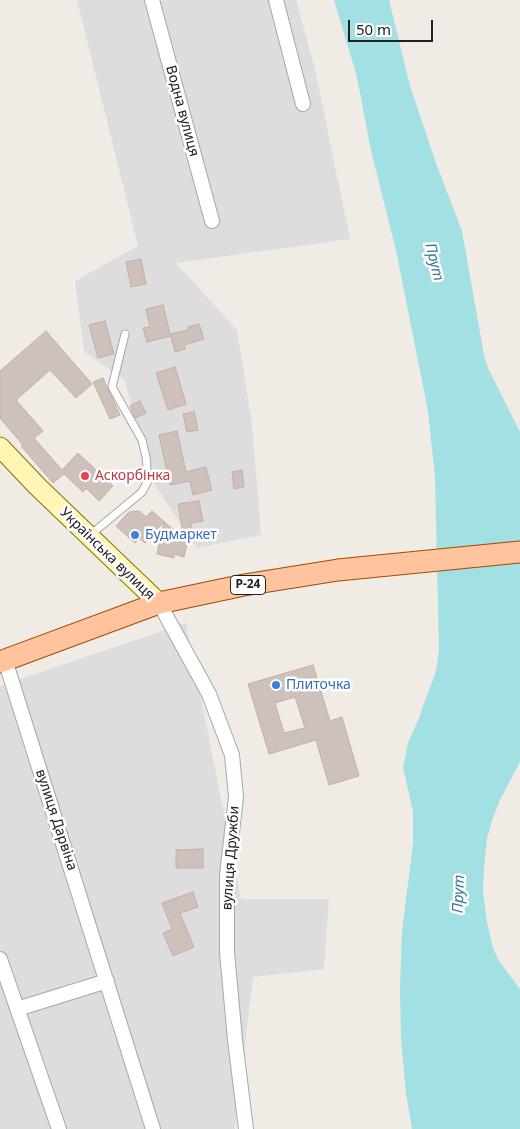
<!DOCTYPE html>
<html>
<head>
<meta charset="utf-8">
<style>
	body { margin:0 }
	#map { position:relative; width:520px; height:1129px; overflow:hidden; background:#f1ebe6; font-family:"Noto Sans",sans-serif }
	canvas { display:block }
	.scale { position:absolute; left:348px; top:20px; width:85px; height:22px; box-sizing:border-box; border:2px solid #202020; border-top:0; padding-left:6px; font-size:15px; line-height:18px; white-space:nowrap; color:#202020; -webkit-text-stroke:4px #fff; paint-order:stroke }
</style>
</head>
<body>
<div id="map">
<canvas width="520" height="1129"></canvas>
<div class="scale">50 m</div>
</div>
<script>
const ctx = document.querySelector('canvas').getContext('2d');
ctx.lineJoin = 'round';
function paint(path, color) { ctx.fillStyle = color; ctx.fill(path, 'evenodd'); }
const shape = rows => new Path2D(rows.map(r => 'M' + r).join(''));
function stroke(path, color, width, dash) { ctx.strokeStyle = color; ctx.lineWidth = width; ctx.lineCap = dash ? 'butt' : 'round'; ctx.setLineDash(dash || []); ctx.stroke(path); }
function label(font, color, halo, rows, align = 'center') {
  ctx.font = font + ' "Noto Sans",sans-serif'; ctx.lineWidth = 5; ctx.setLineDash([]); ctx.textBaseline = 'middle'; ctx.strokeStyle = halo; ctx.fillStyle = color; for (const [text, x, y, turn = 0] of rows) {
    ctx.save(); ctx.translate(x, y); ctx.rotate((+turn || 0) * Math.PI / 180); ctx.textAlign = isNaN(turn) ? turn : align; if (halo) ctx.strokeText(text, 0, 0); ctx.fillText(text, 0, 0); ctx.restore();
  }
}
paint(shape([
	[77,0,296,0,315,69,350,239,176,263,237,330,252,424,261,535,197,548,153,482,124,379,84,352,75,281,138,246],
	[186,623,241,899,329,899,324,969,253,977,235,1129,0,1129,0,686]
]), '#dedddd');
paint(shape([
	[334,0,389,0,410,86,436,163,462,231,484,355,488,368,520,432,520,762,499,802,493,818,487,838,484,867,483,891,487,922,493,948,499,961,520,989,520,1129,412,1129,406,1093,401,1039,400,989,402,931,413,844,413,812,403,767,408,743,418,720,436,671,439,650,435,477,428,411,397,255,370,146,357,77]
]), '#a2e0e3');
const building = shape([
	[141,259,146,284,131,287,126,262,141,259],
	[163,305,170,334,188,330,188,327,199,324,204,339,184,345,185,349,175,352,171,336,147,342,143,328,150,327,146,309,163,305],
	[105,321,114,354,98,358,89,325,105,321],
	[46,331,92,384,76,398,50,370,16,400,43,431,34,438,62,470,78,453,113,486,99,501,86,488,83,492,64,474,53,483,21,446,23,445,0,418,0,371,46,331],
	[175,367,186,404,168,410,156,373,175,367],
	[103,378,120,415,110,419,93,382,103,378],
	[140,401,146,413,135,418,130,406,140,401],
	[194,412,198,430,187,432,183,414,194,412],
	[177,431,186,472,206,467,212,490,193,495,190,481,170,485,159,435,177,431],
	[242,470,244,487,234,489,232,472,242,470],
	[199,501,203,521,192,523,184,557,174,554,174,558,157,554,164,522,145,543,139,538,135,543,116,526,129,512,139,511,146,517,152,511,184,539,178,504,199,501],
	[313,665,330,721,342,717,359,776,329,785,316,740,269,754,248,684,313,665],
	[295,697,305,728,284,733,275,703,295,697],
	[203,849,203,868,176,868,176,850,203,849],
	[193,892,198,907,180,913,194,947,173,956,163,933,172,929,162,903,193,892]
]);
paint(building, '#cec0bb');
stroke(building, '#c5aea6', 1);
const lane = shape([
	[89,536,142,492,148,481,146,457,142,440,112,387,125,334]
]);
const street = shape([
	[152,0,212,221],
	[276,0,303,104],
	[159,603,209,694,232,755,236,797,227,875,227,952,235,1040,246,1129],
	[5,660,153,1129],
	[0,959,59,1129],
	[17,1009,107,981]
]);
const secondary = shape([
	[0,447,37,486,159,603]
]);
const primary = shape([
	[0,662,159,603,244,585,338,570,520,552]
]);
stroke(lane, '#a7a7a7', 9);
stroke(street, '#a7a7a7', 16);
stroke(secondary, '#7e7600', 21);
stroke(primary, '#9c4d00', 23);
stroke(lane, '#fff', 7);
stroke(street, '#fff', 14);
stroke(secondary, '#fff6b6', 19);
stroke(primary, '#ffc49d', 21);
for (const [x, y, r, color] of [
	[85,476,5,"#e0444e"],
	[135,535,5,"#3f7fe0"],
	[276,685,5,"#3f7fe0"]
]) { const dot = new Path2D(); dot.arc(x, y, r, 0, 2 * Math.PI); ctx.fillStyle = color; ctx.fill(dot); stroke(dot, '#fff', 2); }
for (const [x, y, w] of [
	[248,585,35]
]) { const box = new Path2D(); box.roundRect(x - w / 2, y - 9.5, w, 19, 4); ctx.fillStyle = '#fff'; ctx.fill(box); stroke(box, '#202020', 1); }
label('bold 12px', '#202020', null, [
	["Р-24",248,585]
]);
label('14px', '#202020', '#fff', [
	["Водна вулиця",182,111,75],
	["Українська вулиця",107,554,44],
	["вулиця Дарвіна",56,820,72],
	["вулиця Дружби",231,858,-86]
]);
label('14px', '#be3a42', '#fff', [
	["Аскорбінка",95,476]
], 'left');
label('14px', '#366cbe', '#fff', [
	["Будмаркет",145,535],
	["Плиточка",286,685]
], 'left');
label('italic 15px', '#387998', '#fff', [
	["Прут",434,262,76],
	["Прут",459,894,-88]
]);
</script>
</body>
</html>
